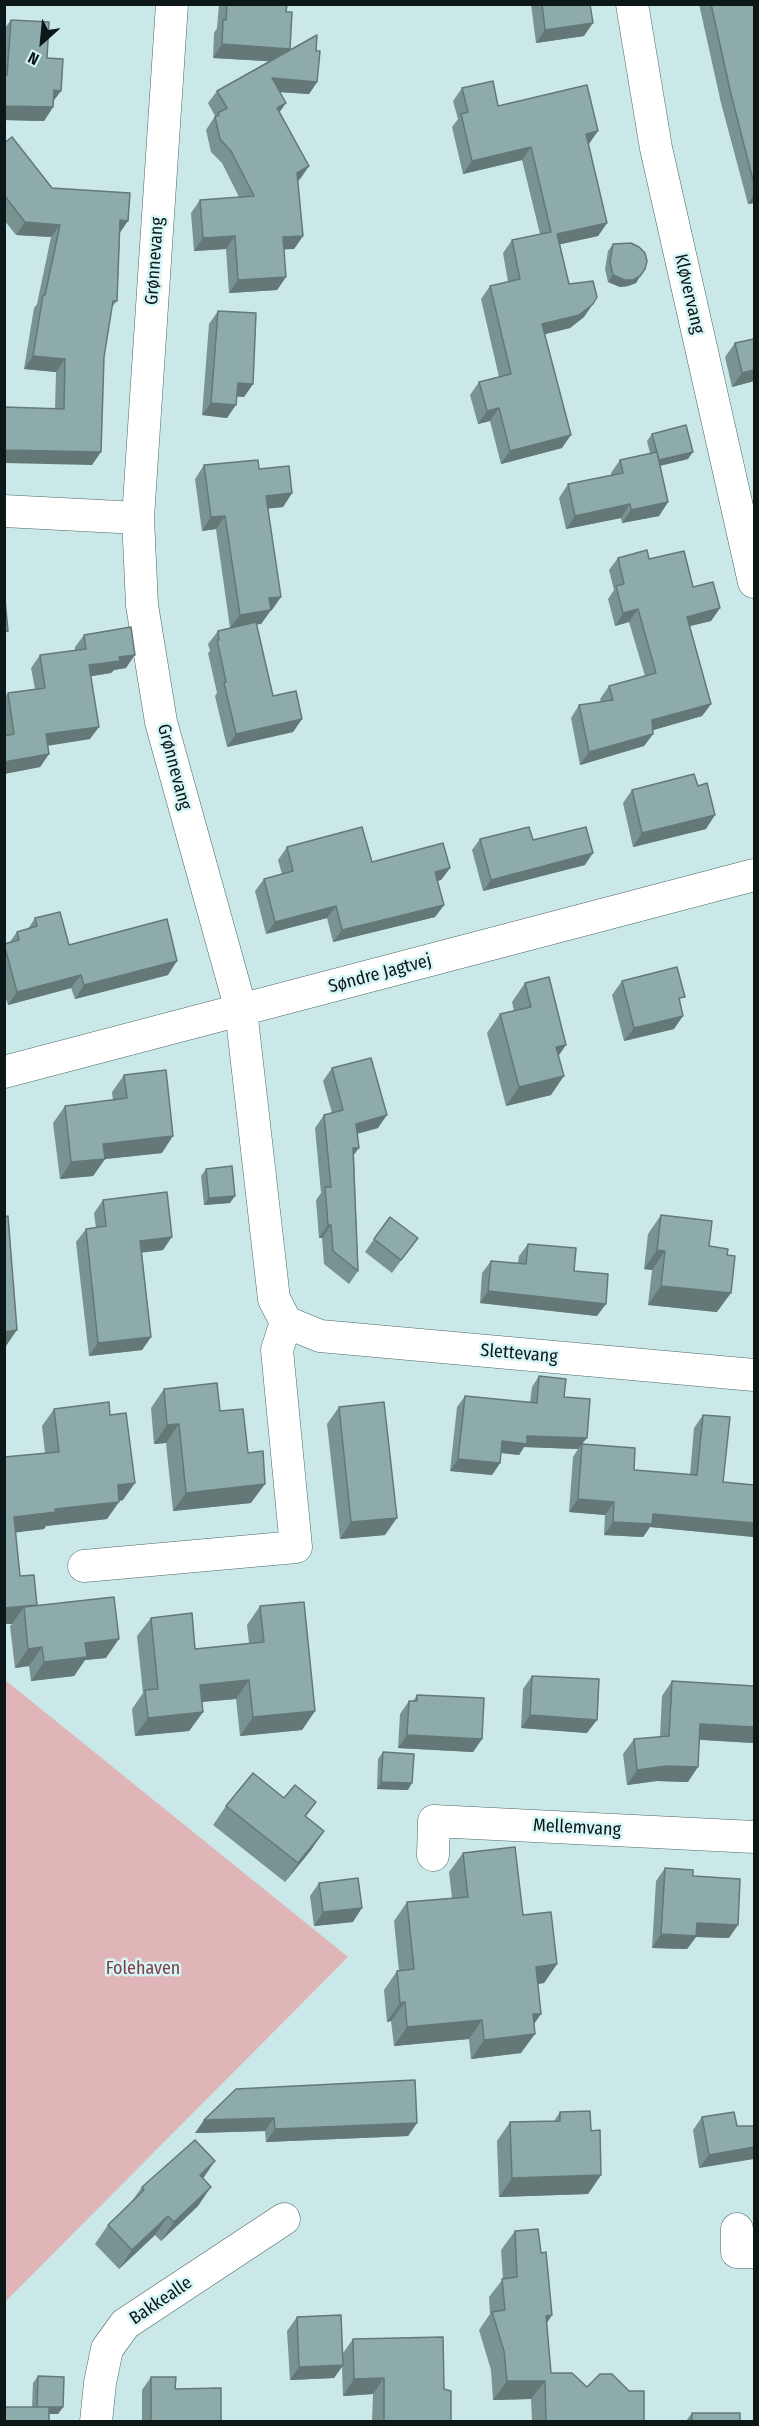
<!DOCTYPE html>
<html>
<head>
<meta charset="utf-8">
<style>
	body { margin:0 }
	#map { position:relative; width:759px; height:2426px; overflow:hidden; background:#c9e8e7; font-family:"Fira Sans Condensed",sans-serif }
	canvas { display:block }
	.frame { position:absolute; inset:0; border:6px solid #0c1717; pointer-events:none }
	.north { position:absolute; left:12px; top:12px; width:60px; height:60px; -webkit-text-stroke:4px #d6f5f5; paint-order:stroke; rotate:207deg; font-size:16px; font-weight:700; line-height:24px; text-align:center; color:#0c1717 }
	.north::after { content:''; display:block; margin:auto; width:21px; height:27px; background:#0c1717; clip-path:polygon(50% 0,100% 100%,50% 72%,0 100%) }
</style>
</head>
<body>
<div id="map">
<canvas width="759" height="2426"></canvas>
<div class="frame"></div>
<div class="north">N</div>
</div>
<script>
const ctx = document.querySelector('canvas').getContext('2d');
ctx.lineJoin = 'round';
function paint(path, color) { ctx.fillStyle = color; ctx.fill(path, 'evenodd'); }
const shape = rows => new Path2D(rows.map(r => 'M' + r).join(''));
function stroke(path, color, width, dash) { ctx.strokeStyle = color; ctx.lineWidth = width; ctx.lineCap = dash ? 'butt' : 'round'; ctx.setLineDash(dash || []); ctx.stroke(path); }
function label(font, color, halo, rows, align = 'center') {
  ctx.font = font + ' "Fira Sans Condensed",sans-serif'; ctx.lineWidth = 5; ctx.setLineDash([]); ctx.textBaseline = 'middle'; ctx.strokeStyle = halo; ctx.fillStyle = color; for (const [text, x, y, turn = 0] of rows) {
    ctx.save(); ctx.translate(x, y); ctx.rotate((+turn || 0) * Math.PI / 180); ctx.textAlign = isNaN(turn) ? turn : align; if (halo) ctx.strokeText(text, 0, 0); ctx.fillText(text, 0, 0); ctx.restore();
  }
}
paint(shape([
	[5,1680,348,1957,5,2302,4,1680]
]), '#dfb5b8');
const minor = shape([
	[172,4,138,518,142,605,161,722,241,1010,274,1299,286,1322,320,1336,754,1375],
	[632,4,656,148,754,582],
	[4,511,138,518],
	[4,1072,754,875],
	[84,1566,296,1547,277,1350,286,1322],
	[433,1855,434,1821,754,1837],
	[737,2229,737,2252,754,2252],
	[96,2422,100,2383,107,2349,125,2324,284,2219]
]);
stroke(minor, '#4c6767', 33);
stroke(minor, '#fff', 32);
paint(shape([
	[219,4,287,4,286,12,289,50,316,51,317,82,309,94,280,92,280,112,309,166,300,179,298,181,303,236,294,249,284,249,286,277,277,290,229,293,226,249,194,251,191,213,200,200,239,197,222,163,211,152,206,130,215,116,208,103,217,91,269,61,213,58,214,33,217,28],
	[531,4,590,4,584,36,536,43],
	[699,4,754,4,754,203,748,204,721,103],
	[11,20,47,58,61,91,53,101,53,107,44,121,4,120,4,29],
	[462,88,498,106,588,144,607,223,598,236,560,244,569,284,584,317,570,328,545,334,562,448,501,464,490,421,478,424,470,395,479,382,499,377,481,299,490,286,508,282,503,253,512,240,540,234,522,160,463,174,452,127,458,119,453,101],
	[4,143,52,188,120,233,117,301,112,307,104,357,92,465,55,409,56,372,24,369,34,308,37,304,51,237,16,235,4,220],
	[613,244,645,269,636,283,628,286,620,287,608,282,605,269,608,251],
	[218,311,253,384,244,397,236,396,227,418,202,415,209,324],
	[754,339,754,381,732,387,725,357,735,343],
	[652,434,688,459,660,466,668,502,659,516,622,523,621,518,566,529,559,498,568,484,611,475,611,473,620,460,650,453,647,441],
	[204,465,259,469,292,493,283,507,268,508,272,610,271,610,261,624,256,624,273,696,302,719,293,732,227,747,215,696,217,693,208,653,210,651,208,644,218,631,230,628,216,529,202,531,195,479],
	[618,558,649,559,693,587,720,608,711,621,690,626,711,704,702,716,653,730,653,734,644,746,580,765,571,718,579,705,601,702,600,699,609,686,645,676,629,622,615,626,608,599,614,590,609,570],
	[84,635,126,668,114,670,111,673,91,676,90,739,47,746,49,754,40,767,4,774,4,698,8,693,35,689,31,668,40,655,75,650,75,647],
	[632,790,706,829,633,847,623,803],
	[480,839,533,840,585,865,483,891,472,850],
	[287,847,372,862,450,868,441,880,437,881,444,905,435,917,333,942,327,918,266,934,255,891,264,879,282,874,278,860],
	[35,918,69,945,168,975,75,999,71,988,8,1005,4,992,4,944,9,943,17,932,28,929],
	[622,981,680,1003,674,1029,624,1041,612,995],
	[525,983,559,1055,551,1095,506,1106,487,1033,500,1014,514,1011,512,1002],
	[332,1068,378,1128,357,1134,354,1155,358,1271,349,1284,324,1264,322,1238,319,1238,316,1200,321,1193,315,1128,324,1115,332,1113,323,1081],
	[124,1075,162,1153,105,1159,93,1176,60,1179,53,1123,65,1106,113,1100,112,1092],
	[206,1169,230,1203,204,1205,201,1176],
	[103,1200,163,1250,142,1252,151,1337,142,1350,89,1356,76,1242,86,1229,96,1228,94,1213],
	[661,1215,709,1246,717,1312,648,1305,652,1270,644,1269,648,1234],
	[374,1239,408,1251,392,1273,365,1252],
	[528,1244,597,1316,480,1303,482,1273,491,1261,518,1263,519,1256],
	[539,1376,564,1397,583,1444,634,1470,690,1475,694,1428,703,1415,723,1482,754,1485,754,1537,650,1527,643,1537,604,1535,605,1515,569,1512,573,1457,578,1449,524,1447,519,1455,501,1453,500,1463,492,1475,450,1471,457,1407,465,1396,530,1403,532,1387],
	[164,1389,220,1411,251,1503,173,1511,166,1443,154,1444,151,1408],
	[339,1407,385,1535,340,1539,327,1424],
	[54,1409,110,1415,123,1500,119,1501,107,1519,46,1526,44,1529,15,1532,20,1576,37,1605,106,1658,85,1660,74,1676,31,1681,29,1666,15,1668,10,1626,12,1624,4,1457,45,1453,42,1426],
	[260,1606,315,1711,302,1730,240,1736,236,1699,202,1702,203,1712,189,1731,135,1736,132,1709,143,1693,137,1636,151,1618,195,1649,249,1643,247,1625],
	[532,1676,587,1733,521,1728,523,1689],
	[672,1681,754,1686,754,1743,700,1740,688,1782,657,1781,627,1785,623,1754,634,1739,660,1737,662,1696],
	[417,1695,482,1739,473,1752,398,1748,400,1714,409,1701,413,1701],
	[383,1752,408,1790,377,1789,378,1759],
	[284,1798,316,1802,306,1816,324,1831,311,1850,285,1882,213,1825,226,1806],
	[463,1853,523,1915,557,1964,544,1983,538,1984,534,2024,521,2053,471,2059,469,2039,394,2046,391,2021,387,2022,384,1990,397,1971,399,1971,394,1921,407,1902,452,1898,449,1872],
	[665,1868,693,1876,729,1938,696,1937,687,1949,652,1948,656,1881],
	[319,1883,353,1922,314,1926,310,1896],
	[236,2089,417,2123,408,2136,266,2142,265,2131,195,2133],
	[560,2112,591,2131,601,2175,588,2194,499,2197,497,2141,510,2122,554,2121],
	[702,2117,737,2126,699,2168,693,2130],
	[203,2178,198,2206,161,2241,155,2235,119,2269,95,2244,108,2225,130,2204,142,2187],
	[515,2231,541,2253,552,2315,547,2323,551,2373,587,2387,644,2421,532,2421,531,2399,493,2400,491,2370,479,2330,490,2314,489,2297,503,2279,501,2250],
	[297,2317,343,2353,353,2339,444,2389,451,2421,372,2421,373,2394,343,2396,342,2367,334,2378,290,2380,287,2331],
	[38,2376,63,2407,58,2414,49,2414,32,2407,33,2383],
	[151,2377,175,2389,221,2421,142,2421,142,2390],
	[692,2413,740,2421,686,2421]
]), '#799392');
paint(shape([
	[593,23,584,36,536,43,545,30],
	[222,44,290,49,281,62,213,58],
	[272,78,317,82,309,94,263,91],
	[54,90,61,91,51,104],
	[286,103,277,116,277,108],
	[4,106,53,107,44,121,4,120],
	[598,131,589,144,586,134],
	[531,147,522,160,463,174,472,161],
	[309,166,300,179,288,186,297,173],
	[754,195,754,203,748,204],
	[120,220,128,221,119,234],
	[25,222,60,225,51,237,16,235],
	[607,223,598,236,548,247,557,234],
	[235,236,226,249,194,251,203,238],
	[303,236,294,249,274,250,283,237],
	[613,275,640,276,636,283,628,286,620,287,608,282],
	[286,277,277,290,229,293,238,280],
	[593,304,584,317,570,328,533,337,542,324],
	[33,356,65,359,56,372,24,369],
	[754,370,754,381,732,387,742,373],
	[238,383,253,384,244,397,229,396],
	[211,403,236,405,227,418,202,415],
	[499,408,490,421,478,424,487,411],
	[571,435,562,448,501,464,510,451],
	[4,450,101,452,92,465,4,463],
	[693,452,688,459,654,467,659,460],
	[292,493,283,507,257,510,266,496],
	[668,502,659,516,622,523,631,510],
	[630,504,621,518,566,529,575,516],
	[225,516,216,529,202,531,211,517],
	[281,597,272,610,260,612,269,598],
	[720,608,711,621,678,629,687,617],
	[638,609,629,622,615,626,623,613],
	[271,610,261,624,230,628,240,615],
	[135,655,126,668,114,670,111,673,80,678,89,665,119,657],
	[711,704,702,716,643,733,652,720],
	[302,719,293,732,227,747,236,734],
	[99,727,90,739,37,747,46,734],
	[653,734,644,746,580,765,589,752],
	[49,754,40,767,4,774,4,762],
	[715,815,706,829,633,847,642,833],
	[593,853,585,865,483,891,491,880],
	[450,868,441,880,426,884,435,872],
	[444,905,435,917,333,942,342,930],
	[336,906,327,918,266,934,275,922],
	[177,961,168,975,75,999,84,985],
	[81,975,71,988,8,1005,17,992],
	[683,1016,674,1029,624,1041,634,1028],
	[566,1045,553,1064,556,1047],
	[564,1076,551,1095,506,1106,519,1087],
	[387,1115,378,1128,347,1136,356,1124],
	[173,1136,162,1153,105,1159,93,1176,60,1179,71,1162,103,1144],
	[353,1148,359,1148,350,1160],
	[235,1196,230,1203,204,1205,209,1198],
	[328,1225,331,1225,322,1238,319,1238],
	[172,1237,163,1250,131,1254,140,1241],
	[657,1250,665,1251,652,1270,644,1269],
	[661,1286,731,1293,717,1312,648,1305],
	[488,1291,606,1304,597,1316,480,1303],
	[17,1330,6,1346,4,1346,4,1332],
	[151,1337,142,1350,89,1356,98,1343],
	[179,1424,166,1443,154,1444,167,1425],
	[527,1436,587,1438,578,1449,524,1447,519,1455,495,1452,502,1441],
	[458,1459,500,1463,492,1475,450,1471],
	[135,1483,123,1500,106,1503,118,1485],
	[265,1484,251,1503,173,1511,186,1493],
	[578,1499,614,1502,605,1515,569,1512],
	[119,1502,107,1519,46,1526,44,1529,4,1534,14,1517,55,1509],
	[653,1514,754,1523,754,1537,650,1527,643,1537,604,1535,613,1522],
	[397,1518,385,1535,340,1539,351,1522],
	[37,1605,24,1607,12,1624,4,1624,4,1608],
	[119,1639,106,1658,85,1660,74,1676,31,1681,44,1662,85,1643],
	[42,1647,29,1666,15,1668,28,1649],
	[249,1680,236,1699,187,1703,200,1685],
	[315,1711,302,1730,240,1736,253,1717],
	[203,1712,189,1731,135,1736,148,1718],
	[530,1715,597,1720,587,1733,521,1728],
	[700,1724,754,1727,754,1743,690,1739],
	[407,1735,482,1739,473,1752,398,1748],
	[667,1766,698,1767,688,1782,657,1781,627,1785,637,1770],
	[381,1782,412,1783,408,1790,377,1789],
	[324,1831,311,1850,285,1882,298,1863],
	[362,1908,353,1922,314,1926,323,1912],
	[697,1923,738,1925,729,1938,696,1937,687,1949,652,1948,661,1934],
	[557,1964,544,1983,523,1986,536,1967],
	[405,2002,391,2021,387,2022,400,2003],
	[533,2014,541,2014,528,2033],
	[482,2020,469,2039,394,2046,407,2027],
	[535,2034,521,2053,471,2059,484,2040],
	[274,2118,265,2131,195,2133,204,2120],
	[417,2123,408,2136,266,2142,275,2129],
	[754,2147,754,2159,699,2168,709,2155],
	[215,2161,202,2180,200,2175],
	[601,2175,588,2194,499,2197,512,2178],
	[211,2187,198,2206,161,2241,174,2222],
	[168,2216,155,2235,119,2269,132,2250],
	[552,2315,539,2334,546,2316],
	[343,2365,334,2378,290,2380,299,2367],
	[384,2378,373,2394,343,2396,354,2379],
	[507,2381,545,2381,531,2399,493,2400],
	[37,2407,63,2407,58,2414,32,2414]
]), '#637877');
const building = shape([
	[227,4,287,4,286,12,292,12,290,49,222,44,223,20,226,20,227,4],
	[542,4,590,4,593,23,545,30,542,4],
	[711,4,754,4,754,184,730,90,711,4],
	[11,20,49,22,47,58,63,59,61,91,54,90,53,107,4,106,4,75,7,75,11,20],
	[317,35,316,51,320,51,317,82,272,78,286,103,277,108,309,166,297,173,303,236,283,237,286,277,238,280,235,236,203,238,200,200,254,196,231,151,220,139,215,117,219,115,218,113,227,108,217,91,317,35],
	[493,81,498,106,587,85,598,131,586,134,607,223,557,234,569,284,593,281,597,297,593,304,579,315,542,324,571,435,510,451,499,408,487,411,479,382,511,374,490,286,520,279,512,240,551,232,531,147,472,161,461,114,468,112,462,88,493,81],
	[12,137,52,188,130,193,128,221,120,220,117,301,113,301,104,357,101,452,4,450,4,407,64,409,65,359,33,356,43,295,45,295,60,225,25,222,4,195,4,143,12,137],
	[631,243,639,247,645,253,647,261,645,269,640,276,633,280,625,280,613,275,610,262,613,244,631,243],
	[218,311,256,313,253,384,238,383,236,405,211,403,218,311],
	[754,339,754,370,742,373,735,343,754,339],
	[686,425,693,452,659,460,652,434,686,425],
	[657,452,668,502,631,510,630,504,575,516,568,484,623,473,620,460,657,452],
	[258,460,259,469,289,466,292,493,266,496,281,597,269,598,271,610,240,615,225,516,211,517,204,465,258,460],
	[647,550,649,559,684,551,693,587,713,582,720,608,687,617,711,704,652,720,653,734,589,752,579,705,613,700,609,686,656,673,638,609,623,613,616,586,624,584,618,558,647,550],
	[4,590,8,631,4,632,4,590],
	[256,622,273,696,296,691,302,719,236,734,224,683,226,682,217,640,219,640,218,631,256,622],
	[131,627,135,655,119,657,120,661,89,665,99,727,46,734,49,754,4,762,4,736,14,734,8,693,45,688,40,655,86,649,84,635,131,627],
	[694,774,698,786,707,783,715,815,642,833,632,790,694,774],
	[362,827,372,862,443,843,450,868,435,872,444,905,342,930,336,906,275,922,264,879,293,871,287,847,362,827],
	[529,827,533,840,586,827,593,853,491,880,480,839,529,827],
	[60,912,69,945,167,919,177,961,84,985,81,975,17,992,4,944,19,940,17,932,37,926,35,918,60,912],
	[677,967,685,997,679,998,683,1016,634,1028,622,981,677,967],
	[549,977,566,1045,556,1047,564,1076,519,1087,500,1014,531,1007,525,983,549,977],
	[371,1058,387,1115,356,1124,359,1148,353,1148,358,1271,333,1251,331,1225,328,1225,325,1187,331,1187,324,1115,343,1110,332,1068,371,1058],
	[166,1070,173,1136,103,1144,105,1159,71,1162,65,1106,127,1098,124,1075,166,1070],
	[232,1166,235,1196,209,1198,206,1169,232,1166],
	[167,1192,172,1237,140,1241,151,1337,98,1343,86,1229,106,1226,103,1200,167,1192],
	[661,1215,712,1221,709,1246,728,1249,727,1255,735,1256,731,1293,661,1286,665,1251,657,1250,661,1215],
	[8,1216,17,1330,4,1332,4,1217,8,1216],
	[390,1217,418,1238,401,1260,374,1239,390,1217],
	[528,1244,576,1248,574,1271,608,1274,606,1304,488,1291,491,1261,526,1264,528,1244],
	[539,1376,566,1379,564,1397,590,1399,587,1438,527,1436,527,1444,502,1441,500,1463,458,1459,465,1396,537,1403,539,1376],
	[217,1383,220,1411,243,1409,248,1453,263,1451,265,1484,186,1493,179,1424,167,1425,164,1389,217,1383],
	[109,1402,110,1415,126,1413,135,1483,118,1485,119,1502,55,1509,56,1512,14,1517,20,1576,34,1575,37,1605,4,1608,4,1457,59,1452,54,1409,109,1402],
	[384,1402,397,1518,351,1522,339,1407,384,1402],
	[703,1415,730,1417,723,1482,754,1485,754,1523,653,1514,652,1524,613,1522,614,1502,578,1499,582,1444,635,1448,634,1470,697,1475,703,1415],
	[114,1597,119,1639,85,1643,87,1657,44,1662,42,1647,28,1649,24,1607,114,1597],
	[304,1602,315,1711,253,1717,249,1680,200,1685,203,1712,148,1718,145,1690,158,1689,151,1618,192,1613,195,1649,264,1642,260,1606,304,1602],
	[532,1676,599,1679,597,1720,530,1715,532,1676],
	[672,1681,754,1686,754,1727,700,1724,698,1767,667,1766,637,1770,634,1739,669,1736,672,1681],
	[417,1695,484,1698,482,1739,407,1735,409,1701,417,1701,417,1695],
	[383,1752,414,1754,412,1783,381,1782,383,1752],
	[253,1773,284,1798,295,1785,316,1802,305,1816,324,1831,298,1863,226,1806,253,1773],
	[515,1847,523,1915,551,1912,557,1964,536,1967,541,2014,533,2014,535,2034,484,2040,482,2020,407,2027,405,2002,400,2003,397,1971,414,1969,407,1902,468,1897,463,1853,515,1847],
	[665,1868,693,1870,693,1876,740,1879,738,1925,697,1923,696,1936,661,1934,665,1868],
	[358,1878,362,1908,323,1912,319,1883,358,1878],
	[415,2080,417,2123,275,2129,274,2118,204,2120,236,2089,415,2080],
	[590,2111,591,2131,600,2130,601,2175,512,2178,510,2122,560,2121,560,2112,590,2111],
	[734,2112,737,2126,754,2126,754,2147,709,2155,702,2117,734,2112],
	[195,2140,215,2161,200,2175,211,2187,174,2222,168,2216,132,2250,108,2225,144,2190,142,2187,195,2140],
	[538,2229,541,2253,546,2252,552,2315,546,2316,551,2373,572,2373,587,2387,600,2374,612,2374,629,2391,644,2391,644,2421,546,2421,545,2381,507,2381,504,2351,492,2312,505,2310,502,2279,517,2277,515,2231,538,2229],
	[341,2315,343,2365,299,2367,297,2317,341,2315],
	[443,2337,444,2389,451,2391,451,2421,384,2421,384,2378,354,2379,353,2339,443,2337],
	[38,2376,64,2377,63,2407,37,2407,38,2376],
	[151,2377,176,2377,175,2389,221,2388,221,2421,151,2421,151,2377],
	[4,2407,49,2407,49,2421,4,2421,4,2407],
	[692,2413,740,2413,740,2421,692,2421,692,2413]
]);
paint(building, '#8dabaa');
stroke(building, '#637877', 1.5);
label('18px', '#0c1717', '#d6f5f5', [
	["Grønnevang",155,261,-86],
	["Kløvervang",689,294,77],
	["Grønnevang",174,767,75],
	["Søndre Jagtvej",380,974,-15],
	["Slettevang",519,1354,5],
	["Mellemvang",577,1828,3],
	["Bakkealle",161,2301,-34]
]);
label('18px', '#7f4049', '#d6f5f5', [
	["Folehaven",143,1969]
]);
</script>
</body>
</html>
